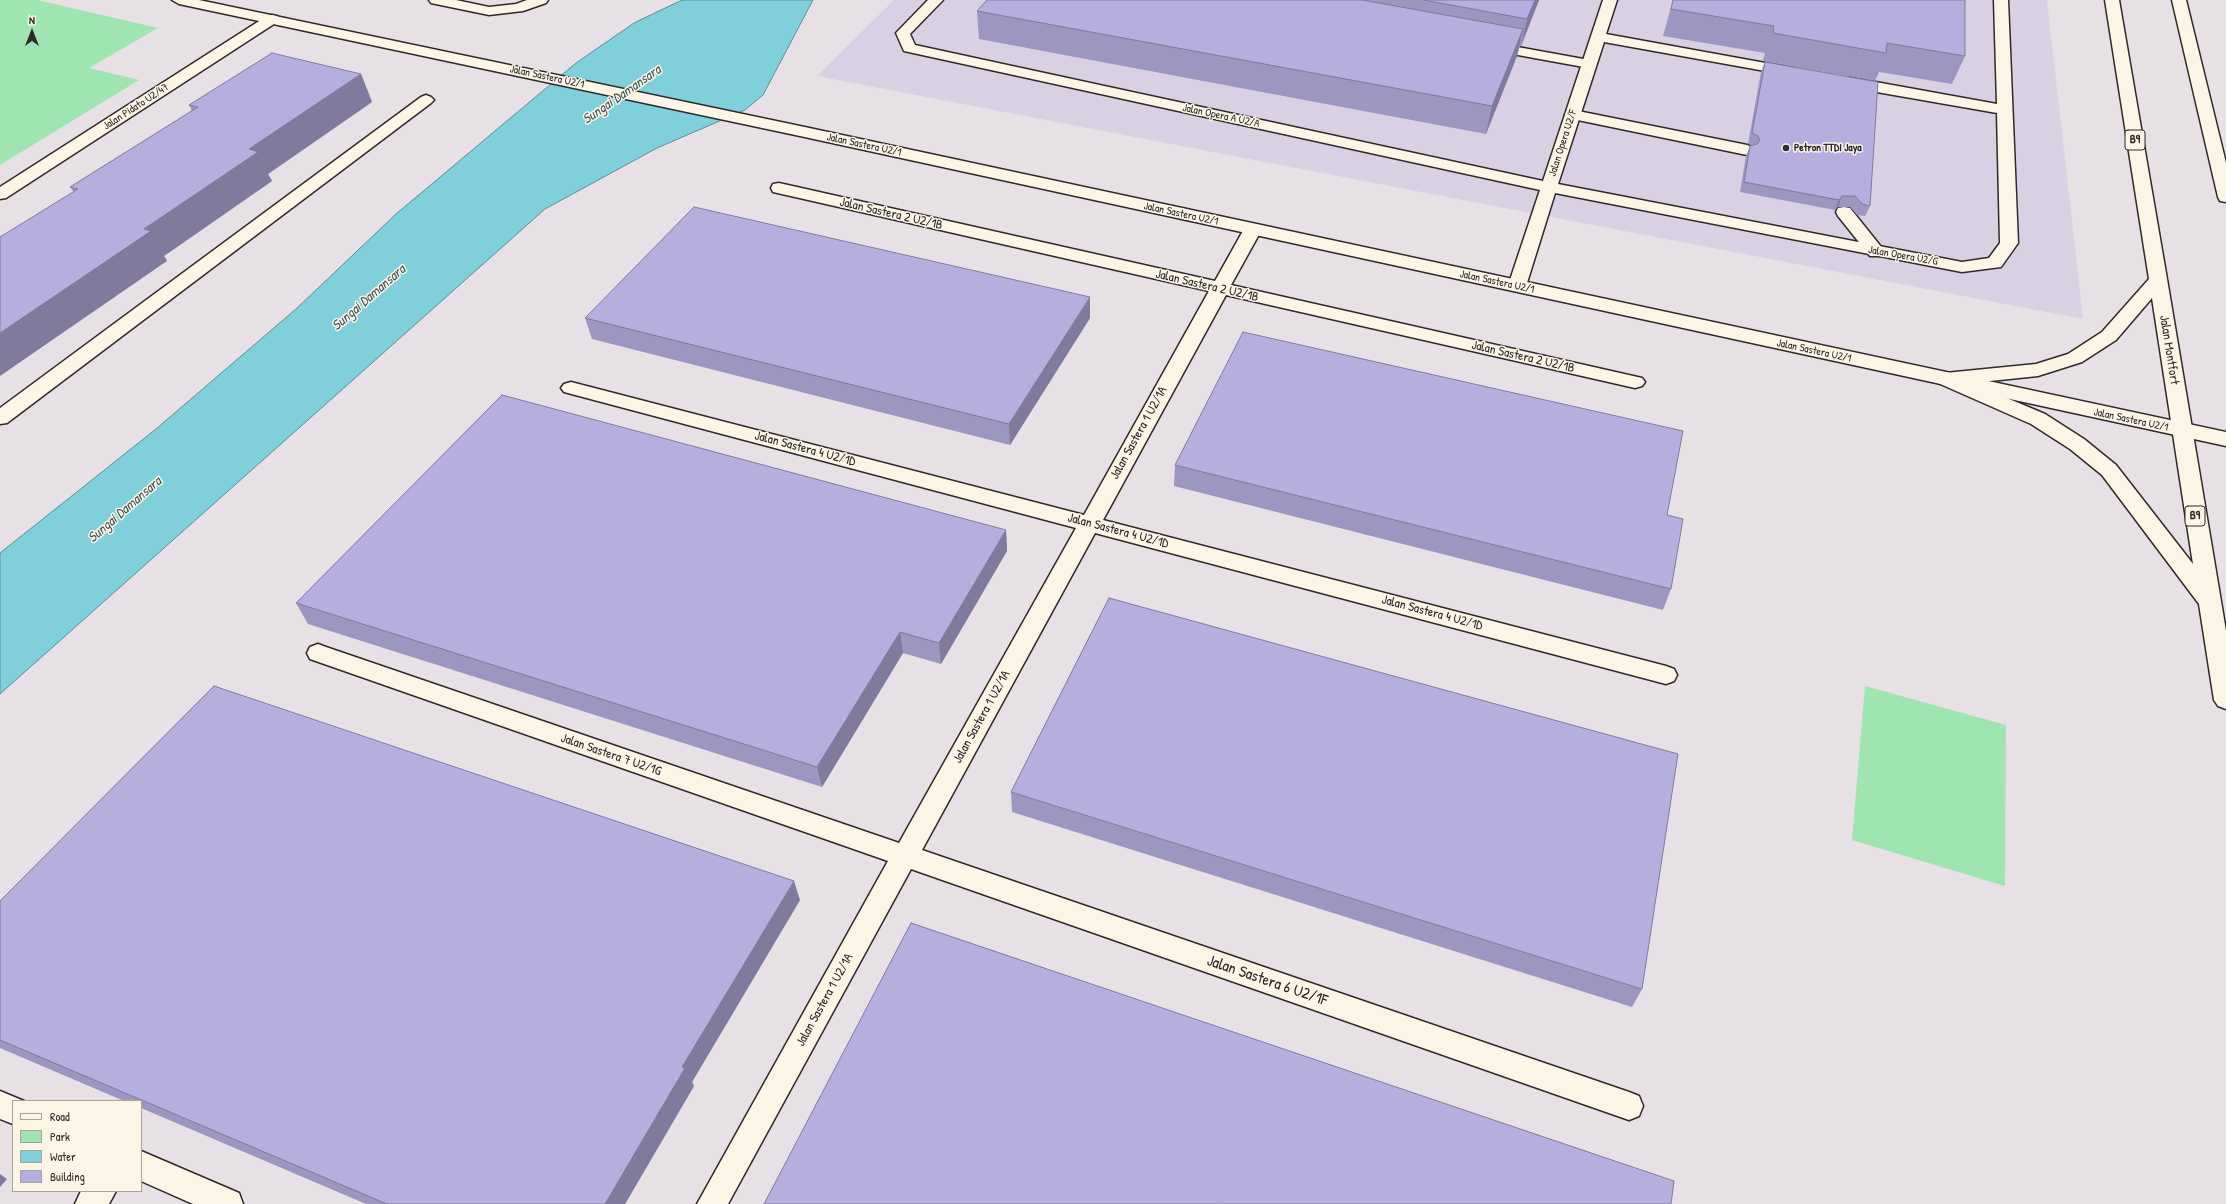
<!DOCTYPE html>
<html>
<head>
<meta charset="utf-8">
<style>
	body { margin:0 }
	#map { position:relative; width:2226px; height:1204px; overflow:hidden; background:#e7e0e4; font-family:"Patrick Hand",sans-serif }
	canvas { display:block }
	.legend { position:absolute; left:12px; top:1100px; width:130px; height:92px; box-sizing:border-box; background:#fcf5e5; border:1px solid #a8a49b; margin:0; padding:5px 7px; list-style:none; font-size:12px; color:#2b2b2b }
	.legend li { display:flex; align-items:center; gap:8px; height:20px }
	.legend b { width:20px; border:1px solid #a8a49b }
	.north { position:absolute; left:12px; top:12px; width:40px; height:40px; -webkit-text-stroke:3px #fcf5e5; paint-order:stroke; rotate:0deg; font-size:11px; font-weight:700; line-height:16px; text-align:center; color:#2b2b2b }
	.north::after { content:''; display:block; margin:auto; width:14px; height:18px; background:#2b2b2b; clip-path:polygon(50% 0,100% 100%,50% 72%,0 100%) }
</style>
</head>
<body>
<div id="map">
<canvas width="2226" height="1204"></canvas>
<ul class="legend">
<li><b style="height:5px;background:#fcf5e5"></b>Road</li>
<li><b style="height:11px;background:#9ee5b2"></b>Park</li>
<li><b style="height:11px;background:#80d0dc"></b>Water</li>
<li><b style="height:11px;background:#b7aee0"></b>Building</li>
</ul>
<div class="north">N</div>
</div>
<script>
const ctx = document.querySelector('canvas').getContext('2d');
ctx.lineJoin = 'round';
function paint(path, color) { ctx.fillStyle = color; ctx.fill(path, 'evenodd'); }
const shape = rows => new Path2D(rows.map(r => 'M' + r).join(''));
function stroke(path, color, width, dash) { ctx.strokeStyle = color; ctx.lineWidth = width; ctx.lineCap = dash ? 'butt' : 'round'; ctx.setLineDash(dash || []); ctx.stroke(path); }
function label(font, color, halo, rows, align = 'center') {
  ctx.font = font + ' "Patrick Hand",sans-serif'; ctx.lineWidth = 3; ctx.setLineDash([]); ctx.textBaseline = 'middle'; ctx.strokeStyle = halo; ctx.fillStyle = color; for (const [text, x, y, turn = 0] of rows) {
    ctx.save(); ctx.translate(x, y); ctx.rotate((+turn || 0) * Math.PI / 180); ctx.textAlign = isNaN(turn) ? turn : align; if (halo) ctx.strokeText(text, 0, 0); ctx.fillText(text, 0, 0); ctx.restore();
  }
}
paint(shape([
	[894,0,2047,0,2083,319,817,76]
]), '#d9d1e3');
paint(shape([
	[0,0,37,0,158,28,89,68,139,80,0,165],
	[1865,686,2006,725,2005,886,1852,840]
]), '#9ee5b2');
const water = shape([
	[682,0,813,0,763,95,745,110,657,148,545,209,0,694,0,553,156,429,296,309,396,214,576,63,634,23,682,0]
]);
paint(water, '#80d0dc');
stroke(water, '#5e8e95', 1);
const lane = shape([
	[1490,42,1589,60,1594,61,1596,64,1594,67,1589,68,1485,49,1483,46,1485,43,1490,42],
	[1573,110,1747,145,1753,147,1755,150,1753,153,1747,155,1568,118,1565,115,1568,112,1573,110],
	[1844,207,1850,208,1882,248,1885,252,1882,256,1870,256,1838,216,1836,212,1838,208,1844,207]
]);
const street = shape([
	[429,0,456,0,489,7,516,4,527,0,548,0,546,3,523,11,489,15,431,3,429,0],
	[928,0,943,0,910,34,915,45,1543,181,1603,0,1617,0,1606,34,1793,68,1798,69,1800,72,1798,75,1793,76,1604,42,1558,184,1962,262,1989,258,2000,243,1997,113,1848,87,1843,85,1840,82,1843,79,1848,77,1997,104,1994,0,2008,0,2018,243,2001,267,1962,272,1555,193,1526,286,1523,290,1517,291,1511,290,1508,286,1540,190,904,51,896,33,928,0],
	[272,15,277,16,279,19,277,22,6,198,0,199,0,187,267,16,272,15],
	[426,95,431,97,434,100,431,103,7,423,0,424,0,408,421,97,426,95],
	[779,183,1215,281,1244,229,1247,225,1253,224,1259,225,1262,229,1231,285,1642,378,1645,382,1642,386,1635,388,1226,295,1103,520,1666,666,1674,669,1677,675,1674,681,1666,684,1095,533,922,850,1629,1092,1639,1096,1643,1106,1639,1116,1629,1120,911,869,728,1204,697,1204,888,861,310,659,307,653,310,647,318,644,326,647,899,843,1076,528,564,392,561,388,564,384,571,382,1084,515,1209,291,773,192,771,188,773,184,779,183],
	[0,1091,24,1101,13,1101,13,1124,0,1119,0,1091],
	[141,1151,239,1193,243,1204,193,1204,141,1181,141,1151],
	[81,1191,116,1191,109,1204,75,1204,81,1191]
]);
const secondary = shape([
	[172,0,199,0,800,126,2226,432,2226,446,800,136,179,4,172,0]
]);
const primary = shape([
	[2105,0,2119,0,2167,279,2226,631,2226,709,2218,706,2214,700,2199,604,2102,475,2070,449,2031,424,1938,383,1935,379,1938,375,1945,373,2036,364,2068,354,2102,332,2149,279,2105,0],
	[2152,298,2193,564,2116,465,2084,439,2045,414,1971,383,2038,376,2082,362,2116,340,2152,298],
	[2172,0,2186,0,2226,163,2226,202,2220,201,2218,197,2172,0]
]);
stroke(lane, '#2b2b2b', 3);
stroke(street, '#2b2b2b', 3);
stroke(secondary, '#2b2b2b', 3);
stroke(primary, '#2b2b2b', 3);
paint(lane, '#fcf5e5');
paint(street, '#fcf5e5');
paint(secondary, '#fcf5e5');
paint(primary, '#fcf5e5');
paint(shape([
	[987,0,1539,0,1521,46,1520,46,1517,56,1486,134,979,39,977,11],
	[1673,0,1965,56,1952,84,1879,72,1875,81,1763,61,1765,53,1663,36],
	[1765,62,1870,206,1865,216,1857,215,1850,207,1838,207,1835,210,1740,192,1746,156,1750,146,1752,145,1748,144,1761,72],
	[361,74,372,102,268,174,272,181,164,256,167,261,73,191,70,187,192,111,189,105],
	[585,318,1090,318,1010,445,592,339],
	[1175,465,1667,515,1671,589,1663,610,1174,486],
	[1006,530,1007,551,941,664,903,653,822,787,308,624,296,603],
	[1011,792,1642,989,1632,1007,1012,812],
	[800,900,692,1082,694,1086,625,1204,366,1204,141,1108,141,1101,124,1101,0,1048,0,901]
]), '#9d96c1');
paint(shape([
	[1535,0,1539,0,1521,46,1527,19],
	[1523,29,1517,56,1486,134,1492,106],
	[361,74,372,102,268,174,272,181,164,256,167,261,0,376,0,333,249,149],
	[1842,196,1838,207,1835,210,1839,200],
	[1090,297,1090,318,1010,445,1009,424],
	[1006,530,1007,551,941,664,939,643],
	[900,632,903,653,822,787,817,767],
	[794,881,800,900,692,1082,694,1086,625,1204,605,1204,682,1067],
	[0,1174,7,1179,0,1187]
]), '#807a9d');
const building = shape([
	[987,0,1362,0,1523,29,1492,106,977,11,987,0],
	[1424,0,1535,0,1527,19,1424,0],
	[1673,0,1965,0,1965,56,1887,43,1886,53,1773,33,1774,26,1671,9,1673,0],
	[272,53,361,74,249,149,258,152,144,229,151,231,0,333,0,237,78,189,70,187,198,107,189,105,272,53],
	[1765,62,1878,82,1870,206,1862,204,1855,196,1842,196,1839,200,1744,182,1750,146,1757,144,1760,140,1758,136,1752,133,1765,62],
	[694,207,1090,297,1009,424,585,318,694,207],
	[1243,332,1683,431,1667,515,1683,519,1671,589,1175,465,1243,332],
	[502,395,1006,530,939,643,900,632,817,767,296,603,502,395],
	[1109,598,1678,754,1642,989,1011,792,1109,598],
	[214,686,794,881,682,1067,685,1068,605,1204,387,1204,0,1040,0,901,214,686],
	[911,923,1674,1181,1671,1204,764,1204,911,923]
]);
paint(building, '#b7aee0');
stroke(building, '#807a9d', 1);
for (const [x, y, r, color] of [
	[1786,148,4,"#2b2b2b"]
]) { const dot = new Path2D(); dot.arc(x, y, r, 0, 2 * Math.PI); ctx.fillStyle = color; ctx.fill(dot); stroke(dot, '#fcf5e5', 1.5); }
label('11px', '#2b2b2b', '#fcf5e5', [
	["Jalan Sastera U2/1",547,77,12],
	["Jalan Pidato U2/47",136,107,-33],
	["Jalan Opera A U2/A",1221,116,12],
	["Jalan Opera U2/F",1563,143,-72],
	["Jalan Sastera U2/1",864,145,12],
	["Jalan Sastera U2/1",1181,214,12],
	["Jalan Opera U2/G",1903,256,10],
	["Jalan Sastera U2/1",1497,282,12],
	["Jalan Sastera U2/1",1814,351,12],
	["Jalan Sastera U2/1",2131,420,12]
]);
label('bold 11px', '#2b2b2b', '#fcf5e5', [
	["Petron TTDI Jaya",1794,148]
], 'left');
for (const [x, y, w] of [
	[2135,140,20],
	[2195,516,20]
]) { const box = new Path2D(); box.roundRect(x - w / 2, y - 10, w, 20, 3); ctx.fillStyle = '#fcf5e5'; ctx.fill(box); stroke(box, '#2b2b2b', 1); }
label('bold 12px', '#2b2b2b', null, [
	["B9",2135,140],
	["B9",2195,516]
]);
label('13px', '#2b2b2b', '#fcf5e5', [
	["Jalan Sastera 2 U2/1B",891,214,13],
	["Jalan Sastera 2 U2/1B",1207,286,13],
	["Jalan Montfort",2169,350,81],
	["Jalan Sastera 2 U2/1B",1523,357,13],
	["Jalan Sastera 1 U2/1A",1139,433,-61],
	["Jalan Sastera 4 U2/1D",805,449,15],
	["Jalan Sastera 4 U2/1D",1118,531,15],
	["Jalan Sastera 4 U2/1D",1432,613,15],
	["Jalan Sastera 1 U2/1A",982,717,-61],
	["Jalan Sastera 7 U2/1G",611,755,19],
	["Jalan Sastera 1 U2/1A",825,1000,-61]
]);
label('italic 14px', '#405457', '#fcf5e5', [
	["Sungai Damansara",622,95,-35],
	["Sungai Damansara",369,298,-41],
	["Sungai Damansara",125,510,-41]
]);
label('16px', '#2b2b2b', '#fcf5e5', [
	["Jalan Sastera 6 U2/1F",1267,981,19]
]);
</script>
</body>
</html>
